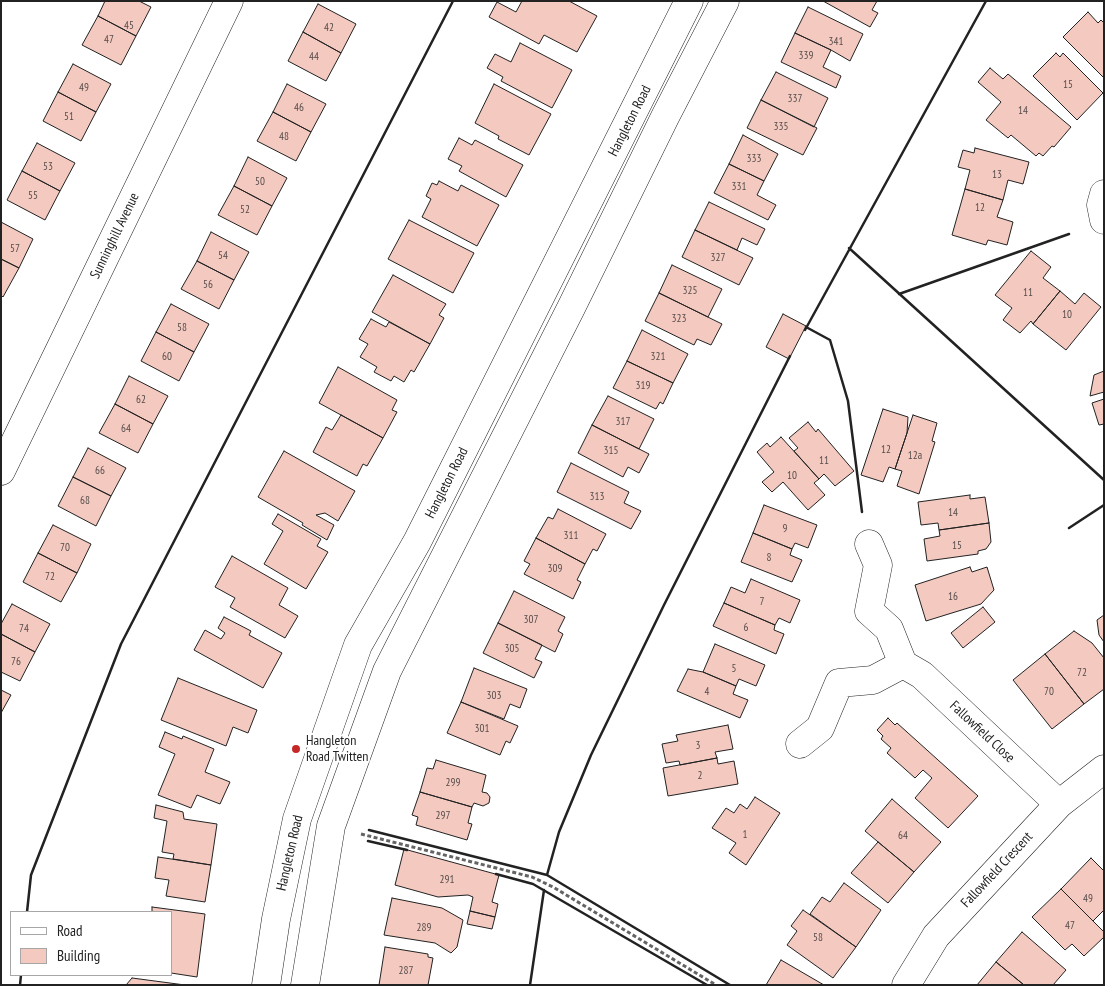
<!DOCTYPE html>
<html>
<head>
<meta charset="utf-8">
<style>
	body { margin:0 }
	#map { position:relative; width:1105px; height:986px; overflow:hidden; background:#fff; font-family:"PT Sans Narrow",sans-serif }
	canvas { display:block }
	.frame { position:absolute; inset:0; border:2px solid #222; pointer-events:none }
	.legend { position:absolute; left:10px; top:911px; width:162px; height:65px; box-sizing:border-box; background:#fff; border:1px solid #a7a7a7; margin:0; padding:6px 9px; list-style:none; font-size:15px; color:#222 }
	.legend li { display:flex; align-items:center; gap:10px; height:25px }
	.legend b { width:25px; border:1px solid #a7a7a7 }
</style>
</head>
<body>
<div id="map">
<canvas width="1105" height="986"></canvas>
<div class="frame"></div>
<ul class="legend">
<li><b style="height:6px;background:#fff"></b>Road</li>
<li><b style="height:14px;background:#f3c9c0"></b>Building</li>
</ul>
</div>
<script>
const ctx = document.querySelector('canvas').getContext('2d');
ctx.lineJoin = 'round';
function paint(path, color) { ctx.fillStyle = color; ctx.fill(path, 'evenodd'); }
const shape = rows => new Path2D(rows.map(r => 'M' + r).join(''));
function stroke(path, color, width, dash) { ctx.strokeStyle = color; ctx.lineWidth = width; ctx.lineCap = dash ? 'butt' : 'round'; ctx.setLineDash(dash || []); ctx.stroke(path); }
function label(font, color, halo, rows, align = 'center') {
  ctx.font = font + ' "PT Sans Narrow",sans-serif'; ctx.lineWidth = 4; ctx.setLineDash([]); ctx.textBaseline = 'middle'; ctx.strokeStyle = halo; ctx.fillStyle = color; for (const [text, x, y, turn = 0] of rows) {
    ctx.save(); ctx.translate(x, y); ctx.rotate((+turn || 0) * Math.PI / 180); ctx.textAlign = isNaN(turn) ? turn : align; if (halo) ctx.strokeText(text, 0, 0); ctx.fillText(text, 0, 0); ctx.restore();
  }
}
const building = shape([
	[105,1,139,1,151,7,136,36,98,16,105,1],
	[522,1,569,1,597,16,577,52,544,35,539,44,489,17,497,2,516,12,522,1],
	[823,1,877,1,872,10,878,13,870,27,823,1],
	[318,4,356,24,341,53,303,32,318,4],
	[808,7,863,34,850,61,831,50,795,33,808,7],
	[1088,12,1098,23,1101,20,1104,23,1104,78,1063,37,1088,12],
	[98,16,136,36,121,65,82,45,98,16],
	[303,32,341,53,326,81,288,61,303,32],
	[795,33,831,50,823,67,841,76,836,88,781,62,795,33],
	[520,43,572,70,552,108,501,81,503,77,487,68,495,54,511,62,520,43],
	[1056,53,1060,57,1063,53,1103,93,1077,120,1033,76,1056,53],
	[73,64,111,84,96,112,58,92,73,64],
	[990,68,1003,79,1008,74,1071,127,1054,147,1052,146,1043,156,1039,153,1036,156,1011,135,1008,138,986,120,1001,102,978,82,990,68],
	[776,72,828,98,814,127,761,100,776,72],
	[287,84,326,104,311,132,273,112,287,84],
	[494,84,551,114,529,155,498,139,499,136,475,123,494,84],
	[58,92,96,112,81,141,43,121,58,92],
	[761,100,817,128,803,155,747,128,761,100],
	[273,112,311,132,296,161,257,141,273,112],
	[743,135,778,154,764,181,729,164,743,135],
	[459,138,472,145,475,140,523,165,506,197,459,171,462,166,448,159,459,138],
	[37,143,75,163,60,191,22,171,37,143],
	[975,148,1029,162,1023,184,1008,180,1003,200,965,189,970,170,958,167,963,150,974,153,975,148],
	[248,157,287,178,272,206,234,186,248,157],
	[729,164,764,181,757,195,776,205,768,220,714,193,729,164],
	[22,171,60,191,45,220,7,200,22,171],
	[439,181,458,191,461,185,499,205,477,246,422,217,431,199,426,196,432,183,437,185,439,181],
	[234,186,272,206,257,235,218,215,234,186],
	[965,189,1003,200,997,217,1013,222,1007,245,988,240,986,245,952,235,965,189],
	[709,202,765,229,757,245,742,238,737,250,695,230,709,202],
	[409,220,474,253,453,293,388,259,409,220],
	[1,222,33,239,19,268,1,259,1,222],
	[695,230,753,258,739,285,682,257,695,230],
	[211,232,249,252,234,280,197,261,211,232],
	[1031,251,1051,267,1043,278,1060,291,1033,324,1031,321,1020,333,1003,320,1012,308,995,295,1031,251],
	[1,259,19,268,3,297,1,295,1,259],
	[197,261,234,280,219,309,181,289,197,261],
	[672,265,722,289,708,317,659,293,672,265],
	[393,275,446,304,439,315,444,318,430,344,372,312,393,275],
	[1060,291,1075,304,1084,293,1101,307,1066,350,1033,324,1060,291],
	[659,293,722,324,711,345,697,339,694,345,645,321,659,293],
	[171,304,209,324,194,352,156,332,171,304],
	[783,314,806,326,789,359,766,347,783,314],
	[371,319,386,327,389,322,430,344,414,372,411,370,404,382,394,376,391,381,374,372,377,367,360,357,368,344,359,339,371,319],
	[642,330,688,354,673,383,627,361,642,330],
	[156,332,194,352,179,381,141,361,156,332],
	[627,361,673,383,663,404,660,402,656,409,613,388,627,361],
	[338,367,397,400,392,410,397,412,383,438,319,403,338,367],
	[1104,371,1104,392,1090,396,1094,375,1104,371],
	[129,376,168,396,153,424,115,404,129,376],
	[608,396,654,419,639,449,592,425,608,396],
	[1104,399,1104,424,1099,425,1092,403,1104,399],
	[115,404,153,424,138,453,99,433,115,404],
	[883,409,908,417,907,433,895,469,889,467,883,482,861,475,883,409],
	[341,415,383,438,367,466,363,464,357,476,313,452,326,427,332,430,341,415],
	[913,415,937,423,932,441,935,442,919,494,897,486,902,471,895,469,913,415],
	[808,422,816,432,818,429,854,471,835,486,824,474,819,479,794,451,798,448,789,438,808,422],
	[592,425,649,454,639,473,628,467,623,477,578,453,592,425],
	[781,437,819,479,814,483,825,495,808,510,783,482,772,492,762,482,774,472,757,452,767,443,770,447,781,437],
	[88,448,126,468,111,496,73,477,88,448],
	[284,451,355,491,338,521,325,513,316,515,334,525,327,540,302,525,303,523,258,497,284,451],
	[571,463,629,492,624,503,641,511,631,529,557,492,571,463],
	[73,477,111,496,96,526,58,506,73,477],
	[970,495,970,499,985,497,989,523,939,530,938,523,921,525,918,502,970,495],
	[764,505,817,525,808,548,795,543,792,549,753,533,764,505],
	[558,509,606,534,597,551,593,549,585,564,536,538,548,517,553,519,558,509],
	[278,514,321,539,317,546,328,552,306,589,264,564,283,531,272,524,278,514],
	[989,523,991,542,986,549,978,551,978,554,927,561,924,539,940,536,939,530,989,523],
	[53,525,91,544,77,573,38,553,53,525],
	[753,533,792,549,790,555,802,560,792,582,741,562,753,533],
	[536,538,585,564,577,580,581,582,573,599,524,574,530,564,524,561,536,538],
	[38,553,77,573,61,602,23,582,38,553],
	[232,556,288,588,279,605,298,616,285,638,230,607,235,598,215,587,232,556],
	[970,567,972,572,987,567,994,590,981,604,926,621,915,585,970,567],
	[751,579,800,600,790,623,779,618,775,625,724,603,731,587,745,593,751,579],
	[514,591,565,617,558,631,563,634,555,652,498,623,514,591],
	[724,603,775,625,774,630,784,634,776,654,713,626,724,603],
	[12,604,50,624,35,652,1,634,1,624,12,604],
	[983,607,995,622,963,648,951,633,983,607],
	[1104,615,1104,642,1099,635,1097,620,1104,615],
	[224,617,251,631,249,635,282,653,263,688,194,650,205,630,221,639,225,633,218,628,224,617],
	[498,623,542,645,535,659,542,662,534,678,483,653,498,623],
	[1074,631,1092,643,1104,658,1104,689,1084,704,1045,654,1074,631],
	[1,634,35,652,20,681,1,672,1,634],
	[715,644,765,665,756,686,739,679,736,686,703,672,715,644],
	[1045,654,1084,704,1052,729,1013,680,1045,654],
	[474,668,527,689,520,708,510,704,504,719,461,702,474,668],
	[688,669,703,672,736,686,733,694,748,700,740,718,677,691,688,669],
	[178,678,257,710,248,733,233,727,226,746,161,720,178,678],
	[1,690,11,695,1,713,1,690],
	[461,702,518,726,510,743,506,741,500,755,447,733,461,702],
	[888,718,895,725,897,723,978,796,948,828,915,798,932,778,923,770,915,778,887,753,891,748,881,739,883,736,877,730,888,718],
	[728,725,733,749,715,752,717,758,680,765,679,761,666,763,662,744,678,741,676,735,728,725],
	[165,732,182,739,183,736,214,749,205,772,230,782,220,804,197,795,191,808,158,795,175,754,159,747,165,732],
	[717,758,718,764,734,761,738,784,668,796,663,768,717,758],
	[436,760,486,775,482,792,487,793,490,797,489,803,483,806,474,803,472,807,420,792,427,768,433,769,436,760],
	[420,792,472,807,468,823,472,824,467,840,416,825,418,817,412,815,420,792],
	[755,797,780,813,746,865,729,853,736,843,712,828,726,808,734,813,740,804,747,809,755,797],
	[892,799,941,842,914,872,865,831,892,799],
	[156,805,183,812,184,819,217,824,211,865,173,859,174,854,162,852,167,821,154,818,156,805],
	[878,842,914,872,888,903,851,873,878,842],
	[404,849,499,875,492,902,498,904,495,917,470,911,473,897,468,895,438,897,395,885,404,849],
	[158,857,211,865,205,902,166,896,169,880,155,878,158,857],
	[1091,858,1104,871,1104,910,1093,921,1061,889,1091,858],
	[844,883,881,910,856,947,810,914,822,897,830,902,844,883],
	[1061,889,1104,932,1104,937,1084,956,1072,944,1065,950,1032,917,1061,889],
	[392,898,442,908,463,920,457,947,451,953,435,943,384,935,392,898],
	[152,907,205,914,197,977,171,973,171,912,152,912,152,907],
	[803,910,856,947,833,978,787,945,797,931,791,926,803,910],
	[470,911,495,917,492,929,467,924,470,911],
	[1022,932,1066,970,1053,985,1024,985,996,962,1022,932],
	[385,947,428,954,428,957,433,958,428,985,379,985,385,947],
	[781,960,824,985,766,985,781,960],
	[996,962,1024,985,977,985,996,962],
	[132,978,185,985,126,985,132,978]
]);
paint(building, '#f3c9c0');
stroke(building, '#222', 1);
const street = shape([
	[1104,194,1101,205,1104,220],
	[1,471,229,1],
	[903,664,922,675,1059,804],
	[800,744,820,728,839,683,873,680,903,664,889,629,869,611,878,565,869,544],
	[906,985,936,936,1059,804,1104,769]
]);
const primary = shape([
	[266,985,276,919,297,819,358,645,417,542,689,1],
	[305,985,331,826,387,671,571,308,665,117,725,1]
]);
stroke(street, '#222', 29);
stroke(primary, '#222', 29);
stroke(shape([
	[361,834,532,877,553,887,716,985]
]), '#646464', 3, [4, 2.5]);
stroke(street, '#fff', 28);
stroke(primary, '#fff', 28);
stroke(shape([
	[849,248,1104,480],
	[899,294,1069,234],
	[806,327,830,340,848,401,862,512],
	[805,330,986,1],
	[1069,528,1104,505],
	[369,830,547,875,730,985],
	[368,841,407,850],
	[496,874,533,884,707,985],
	[547,875,559,832,591,755,664,605,790,356],
	[27,912,31,875,121,644,453,1],
	[20,985,21,975],
	[530,985,544,890]
]), '#222', 2.5);
for (const [x, y, r, color] of [
	[296,749,5,"#c62828"]
]) { const dot = new Path2D(); dot.arc(x, y, r, 0, 2 * Math.PI); ctx.fillStyle = color; ctx.fill(dot); stroke(dot, '#fff', 2); }
label('11px', '#564c4a', null, [
	["45",129,26],
	["42",329,28],
	["47",109,40],
	["341",836,42],
	["339",806,56],
	["44",314,57],
	["15",1068,85],
	["49",84,88],
	["337",795,99],
	["46",299,108],
	["14",1023,111],
	["51",69,117],
	["335",781,127],
	["48",284,137],
	["333",754,159],
	["53",48,167],
	["13",997,175],
	["50",260,182],
	["331",739,187],
	["55",33,196],
	["12",980,208],
	["52",245,210],
	["57",15,249],
	["54",223,256],
	["327",718,258],
	["56",208,285],
	["325",690,291],
	["11",1028,293],
	["10",1067,315],
	["323",679,319],
	["58",182,328],
	["60",167,357],
	["321",658,357],
	["319",643,386],
	["62",141,400],
	["317",623,422],
	["64",126,429],
	["12",886,450],
	["315",611,451],
	["12a",915,456],
	["11",824,461],
	["66",100,471],
	["10",792,476],
	["313",597,497],
	["68",85,501],
	["14",953,513],
	["9",785,529],
	["311",571,536],
	["15",957,546],
	["70",65,548],
	["8",769,558],
	["309",555,569],
	["72",50,577],
	["16",953,597],
	["7",762,602],
	["307",531,620],
	["6",746,628],
	["74",24,629],
	["305",512,649],
	["76",16,662],
	["5",734,669],
	["72",1082,673],
	["4",707,692],
	["70",1049,692],
	["303",494,696],
	["301",482,729],
	["3",698,746],
	["2",700,776],
	["299",453,783],
	["297",443,816],
	["1",745,835],
	["64",903,836],
	["291",447,880],
	["49",1088,899],
	["47",1070,926],
	["289",424,928],
	["58",818,938],
	["287",406,971]
]);
label('14px', '#222', '#fff', [
	["Hangleton Road",630,121,-63],
	["Sunninghill Avenue",115,236,-64],
	["Hangleton Road",447,483,-63],
	["Fallowfield Close",982,732,43],
	["Hangleton Road",290,853,-77],
	["Fallowfield Crescent",997,870,-47]
]);
label('14px', '#222', '#fff', [
	["Hangleton",306,741],
	["Road Twitten",306,757]
], 'left');
</script>
</body>
</html>
